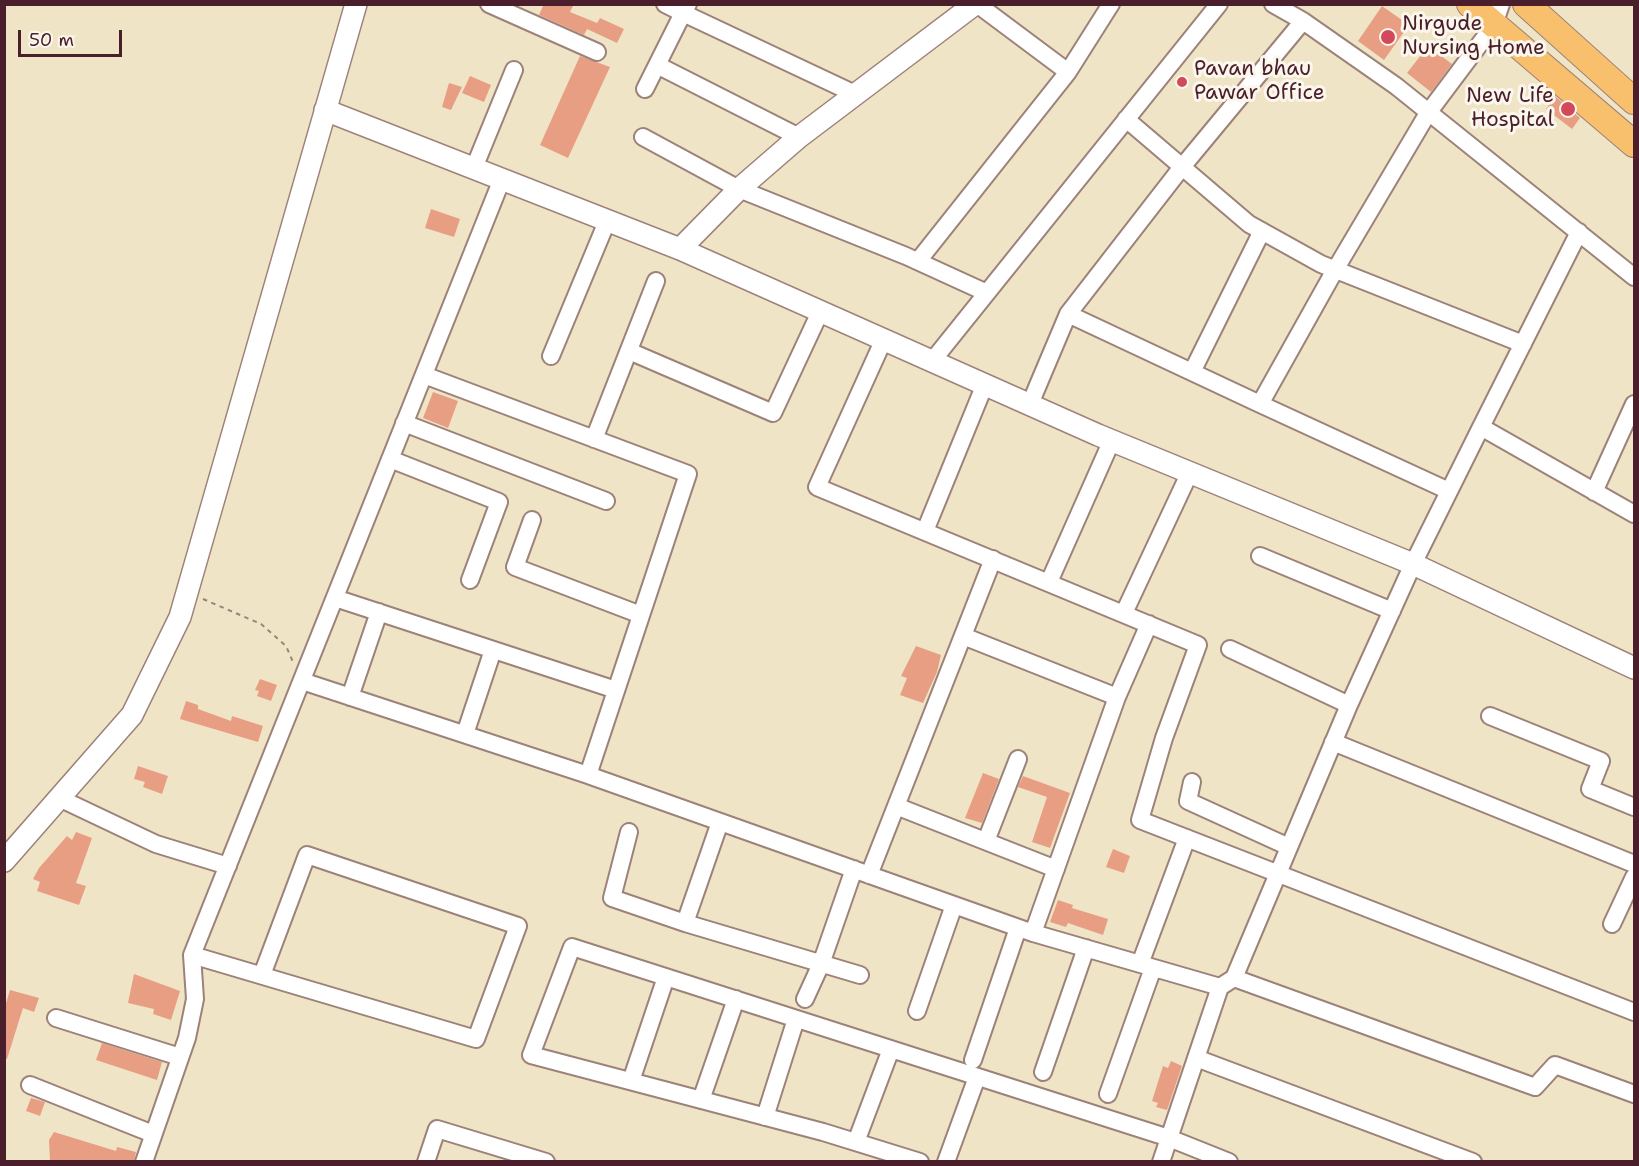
<!DOCTYPE html>
<html>
<head>
<meta charset="utf-8">
<style>
	body { margin:0 }
	#map { position:relative; width:1639px; height:1166px; overflow:hidden; background:#f0e4c7; font-family:"Shantell Sans",sans-serif }
	canvas { display:block }
	.frame { position:absolute; inset:0; border:6px solid #4a1f2b; pointer-events:none }
	.scale { position:absolute; left:18px; top:30px; width:104px; height:27px; box-sizing:border-box; border:3px solid #4a1f2b; border-top:0; padding-left:8px; font-size:18px; line-height:21px; white-space:nowrap; color:#4a1f2b; -webkit-text-stroke:4px #fbf7ec; paint-order:stroke }
</style>
</head>
<body>
<div id="map">
<canvas width="1639" height="1166"></canvas>
<div class="frame"></div>
<div class="scale">50 m</div>
</div>
<script>
const ctx = document.querySelector('canvas').getContext('2d');
ctx.lineJoin = 'round';
function paint(path, color) { ctx.fillStyle = color; ctx.fill(path, 'evenodd'); }
const shape = rows => new Path2D(rows.map(r => 'M' + r).join(''));
function stroke(path, color, width, dash) { ctx.strokeStyle = color; ctx.lineWidth = width; ctx.lineCap = dash ? 'butt' : 'round'; ctx.setLineDash(dash || []); ctx.stroke(path); }
function label(font, color, halo, rows, align = 'center') {
  ctx.font = font + ' "Shantell Sans",sans-serif'; ctx.lineWidth = 6; ctx.setLineDash([]); ctx.textBaseline = 'middle'; ctx.strokeStyle = halo; ctx.fillStyle = color; for (const [text, x, y, turn = 0] of rows) {
    ctx.save(); ctx.translate(x, y); ctx.rotate((+turn || 0) * Math.PI / 180); ctx.textAlign = isNaN(turn) ? turn : align; if (halo) ctx.strokeText(text, 0, 0); ctx.fillText(text, 0, 0); ctx.restore();
  }
}
paint(shape([
	[544,4,574,4,570,12,597,23,600,18,624,29,617,43,587,29,584,35,539,15],
	[1382,6,1409,25,1384,60,1358,41],
	[1428,46,1452,64,1431,92,1407,73],
	[580,56,610,67,568,158,540,145],
	[470,76,491,85,484,102,462,93],
	[449,83,462,87,451,110,442,107],
	[1555,96,1580,118,1572,129,1546,109],
	[431,209,460,219,454,237,425,228],
	[433,392,458,401,448,428,423,418],
	[916,646,941,655,937,672,923,703,900,695,907,678,901,676],
	[260,679,277,685,271,701,257,696,259,691,255,690],
	[186,701,198,705,198,709,231,721,232,716,263,726,258,742,180,719],
	[138,766,168,776,162,794,143,787,145,782,134,779],
	[983,773,999,779,982,823,965,818],
	[1023,776,1070,793,1050,848,1032,842,1047,797,1018,787],
	[76,832,92,838,76,883,86,886,79,905,37,891,40,882,33,879,39,868,67,836,72,840],
	[1113,849,1130,856,1124,873,1106,867],
	[1058,900,1073,905,1072,908,1108,919,1103,935,1068,923,1066,927,1050,922],
	[134,974,180,991,171,1020,153,1014,154,1009,128,1003],
	[10,990,39,998,34,1012,23,1008,7,1059,4,1058,4,1010],
	[102,1043,162,1062,157,1080,96,1060],
	[1171,1061,1182,1066,1167,1110,1156,1107,1158,1103,1152,1101,1163,1066,1168,1068],
	[31,1098,45,1102,40,1116,26,1111],
	[54,1132,116,1151,117,1147,136,1152,134,1161,50,1161,49,1140]
]), '#e89e82');
const minor = shape([
	[489,4,597,52],
	[688,4,683,13,855,94],
	[977,4,1068,72],
	[1273,4,1303,21,1396,86,1634,277],
	[657,65,799,137],
	[645,89,683,13,665,4],
	[1126,119,1249,224,1321,264,1523,344],
	[643,137,739,189,906,256,987,293],
	[474,168,514,70],
	[918,261,1068,72,1111,4],
	[884,339,817,487,1198,645,1164,738,1140,820,1634,1012],
	[629,351,773,413,821,310],
	[551,356,608,219],
	[933,360,1219,4],
	[1192,372,1262,231],
	[424,375,688,474,588,775],
	[1030,404,1068,314],
	[1260,404,1068,314,1182,167,1303,21],
	[404,423,606,501],
	[1481,427,1579,232],
	[594,439,656,281],
	[390,459,499,502,470,580],
	[1449,491,1260,404,1335,270,1428,113,1494,25,1501,4],
	[1594,492,1634,404],
	[532,520,515,567,641,615],
	[925,531,985,384],
	[1260,556,1392,611],
	[1049,582,1112,440],
	[335,598,616,690],
	[1124,613,1190,472],
	[1149,624,1117,697,1033,933,1220,987],
	[963,636,1117,697],
	[1230,649,1349,705],
	[302,681,588,775,1033,933],
	[350,697,379,612],
	[1490,716,1601,761,1590,789,1634,807],
	[465,734,493,650],
	[1333,742,1634,864],
	[1192,782,1188,801,1289,847],
	[59,798,156,844,228,866],
	[896,806,1056,869],
	[629,832,612,898,685,923,860,975],
	[986,841,1018,759],
	[869,875,993,559],
	[685,923,720,822],
	[1612,924,1634,877],
	[192,955,476,1039,518,926,307,855,262,975],
	[1140,964,1187,838],
	[1234,978,1535,1087,1555,1065,1634,1094],
	[805,999,821,964,854,869],
	[917,1011,954,905],
	[56,1018,180,1057],
	[1196,1058,1473,1162],
	[973,1060,1018,928],
	[1043,1072,1086,948],
	[631,1081,666,977],
	[30,1085,153,1134],
	[1108,1094,1153,968],
	[701,1100,736,999],
	[765,1117,796,1019],
	[856,1142,891,1049],
	[144,1162,187,1038,195,999,192,955,502,179],
	[426,1162,437,1129,546,1162],
	[920,1162,823,1132,531,1055,572,947,1169,1138,1229,1162],
	[946,1162,977,1077],
	[1161,1162,1220,987,1234,978,1349,705,1413,564,1481,427,1634,514]
]);
const tertiary = shape([
	[325,110,680,249,1098,435,1413,564,1634,668],
	[680,249,739,189,799,137,975,4],
	[4,861,132,715,180,617,356,4]
]);
const primary = shape([
	[1470,4,1634,144],
	[1526,4,1634,101]
]);
stroke(minor, '#9d8279', 20);
stroke(tertiary, '#9d8279', 24);
stroke(primary, '#9d8279', 28);
stroke(shape([
	[203,599,261,624,286,646,293,662]
]), '#9d8279', 2, [4.5, 4.5]);
stroke(minor, '#fff', 16);
stroke(tertiary, '#fff', 21);
stroke(primary, '#f8bf6c', 26);
for (const [x, y, r, color] of [
	[1388,37,8,"#d1495b"],
	[1182,82,6,"#d1495b"],
	[1568,109,8,"#d1495b"]
]) { const dot = new Path2D(); dot.arc(x, y, r, 0, 2 * Math.PI); ctx.fillStyle = color; ctx.fill(dot); stroke(dot, '#fbf7ec', 2); }
label('21px', '#4a1f2b', '#fbf7ec', [
	["Nirgude",1402,25],
	["Nursing Home",1402,49],
	["Pavan bhau",1194,70],
	["Pawar Office",1194,94],
	["New Life",1554,97,"right"],
	["Hospital",1554,121,"right"]
], 'left');
</script>
</body>
</html>
